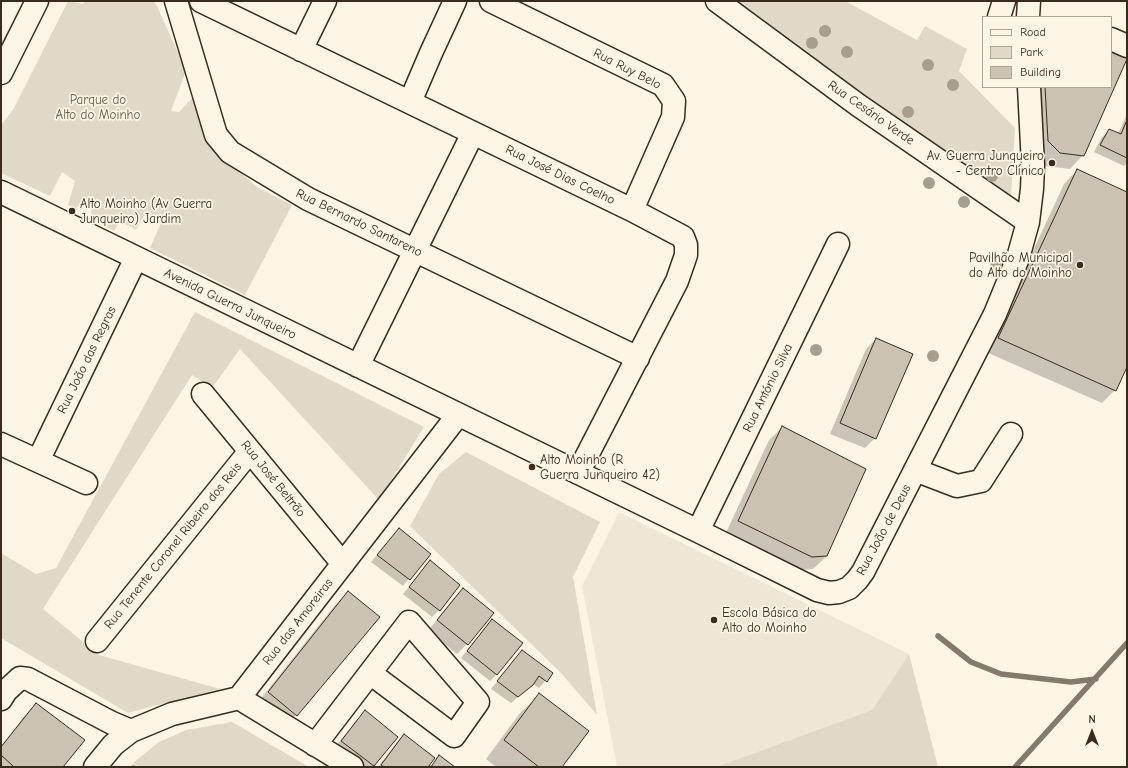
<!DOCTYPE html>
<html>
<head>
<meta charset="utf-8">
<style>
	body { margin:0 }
	#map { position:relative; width:1128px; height:768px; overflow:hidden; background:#fcf5e5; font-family:"Comic Neue",sans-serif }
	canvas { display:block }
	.frame { position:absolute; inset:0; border:2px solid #3b2a1e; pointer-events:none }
	.legend { position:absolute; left:982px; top:16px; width:130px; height:72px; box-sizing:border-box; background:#fcf5e5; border:1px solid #afa495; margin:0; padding:5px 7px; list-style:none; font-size:12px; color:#3b2a1e }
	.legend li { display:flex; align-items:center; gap:8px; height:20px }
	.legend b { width:20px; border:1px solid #afa495 }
	.north { position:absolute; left:1072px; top:712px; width:40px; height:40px; -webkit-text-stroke:3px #fcf5e5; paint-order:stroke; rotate:0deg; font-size:11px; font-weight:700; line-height:16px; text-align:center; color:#3b2a1e }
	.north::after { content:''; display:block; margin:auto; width:14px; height:18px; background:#3b2a1e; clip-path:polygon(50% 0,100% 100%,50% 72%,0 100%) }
</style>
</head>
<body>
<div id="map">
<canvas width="1128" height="768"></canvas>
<div class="frame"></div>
<ul class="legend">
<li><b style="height:5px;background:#fcf5e5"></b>Road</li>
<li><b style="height:11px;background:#e0d8c8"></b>Park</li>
<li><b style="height:11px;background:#ccc2b3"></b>Building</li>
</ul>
<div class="north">N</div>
</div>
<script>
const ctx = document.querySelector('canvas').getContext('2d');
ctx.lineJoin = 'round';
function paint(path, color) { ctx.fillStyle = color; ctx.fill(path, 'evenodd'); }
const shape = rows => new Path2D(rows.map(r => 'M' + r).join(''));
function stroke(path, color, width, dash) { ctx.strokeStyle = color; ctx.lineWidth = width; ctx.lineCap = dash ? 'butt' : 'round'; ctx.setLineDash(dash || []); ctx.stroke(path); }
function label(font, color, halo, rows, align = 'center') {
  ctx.font = font + ' "Comic Neue",sans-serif'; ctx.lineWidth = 3.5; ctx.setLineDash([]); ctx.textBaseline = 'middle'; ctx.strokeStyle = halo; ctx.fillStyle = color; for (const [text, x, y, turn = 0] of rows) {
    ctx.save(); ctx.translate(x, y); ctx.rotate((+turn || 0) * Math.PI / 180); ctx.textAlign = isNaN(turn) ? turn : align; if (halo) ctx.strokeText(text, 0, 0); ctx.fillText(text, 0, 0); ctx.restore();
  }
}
paint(shape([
	[619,512,909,654,872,710,716,767,617,767,582,586]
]), '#eee6d6');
paint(shape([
	[68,1,83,4,85,1,153,1,157,6,186,71,171,111,179,112,193,97,206,140,220,155,257,187,292,205,245,295,150,248,161,223,144,216,136,230,120,221,114,231,92,220,91,209,82,204,74,209,68,205,75,181,62,172,50,196,1,173,1,124,3,123,14,108],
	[725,1,845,1,917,40,925,26,967,49,959,71,1015,128,1010,213],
	[195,312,424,427,379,500,240,349,212,388,192,375,43,609,99,655,220,689,128,713,1,638,1,553,36,574,56,568],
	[466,452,600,522,573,577,597,715,561,673,410,526,439,474],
	[909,654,938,767,716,767,872,710],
	[232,722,309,767,140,767,133,763,159,742,186,730]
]), '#e0d8c8');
paint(shape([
	[1127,54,1083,155,1070,169,1046,166,1035,154,1032,87,1111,87],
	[1127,114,1127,163,1124,166,1094,152,1102,137,1109,131,1118,134],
	[1077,170,1127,194,1127,365,1115,390,1102,403,986,352,1064,184],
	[876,339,875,438,865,448,830,434,866,349],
	[783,427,827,556,813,569,798,570,725,535,769,440],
	[399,529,430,554,403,586,371,562],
	[430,561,439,610,432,617,403,594],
	[463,589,467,644,457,654,428,631,453,599],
	[348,592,379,617,296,715,283,729,255,706,335,605],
	[486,627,497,674,490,681,461,658],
	[522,651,552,673,539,688,533,684,511,703,491,689],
	[539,695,561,767,496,767,486,759,520,713],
	[36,704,62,767,1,767,1,746,26,714],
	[365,712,374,766,372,767,352,767,332,751,355,722],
	[404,735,427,767,378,767,397,742],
	[133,764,138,767,130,767]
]), '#0003');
stroke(shape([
	[938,636,971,662,1001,674,1071,682,1096,679],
	[1015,767,1127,643]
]), '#85796b', 5.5);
const building = shape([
	[1111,47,1127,53,1127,59,1084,156,1060,153,1048,141,1045,87,1111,87,1111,47],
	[1127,120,1127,158,1100,145,1109,129,1121,134,1127,120],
	[1077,169,1127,192,1127,367,1116,391,998,338,1077,169],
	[876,338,913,354,876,439,840,423,876,338],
	[782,426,866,469,827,556,812,557,738,521,782,426],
	[399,528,431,554,410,580,377,555,399,528],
	[430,560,460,585,440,611,409,587,430,560],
	[463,588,494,613,468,645,437,620,463,588],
	[348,591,380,617,297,716,268,692,348,591],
	[492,619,523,643,497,675,467,651,492,619],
	[522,650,553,673,547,682,539,676,533,685,518,697,497,681,522,650],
	[539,693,589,731,562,767,539,767,504,740,539,693],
	[36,703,85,740,63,767,14,767,1,755,1,747,36,703],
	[365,710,398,737,374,766,341,741,365,710],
	[404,734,435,758,428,767,384,767,381,765,404,734],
	[439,755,455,767,431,767,439,755]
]);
paint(building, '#ccc2b3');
stroke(building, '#3b2a1e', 1);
const minor = shape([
	[176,1,216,135,230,152,308,199,638,358],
	[201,1,632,210,683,237,686,245,686,255,677,281,578,473],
	[491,1,663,85,674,101,673,117,632,210],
	[717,1,858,105,1028,222],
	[999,17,1004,1],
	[1028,17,1029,1],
	[1111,39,1127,46],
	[301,50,325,1],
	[1,73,37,1],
	[410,102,431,53,455,1],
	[1,192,698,531,817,590,829,593,839,592,849,588,857,580,863,572,995,314,1018,258,1028,222,1032,189,1033,165,1029,87],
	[358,366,473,133],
	[203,394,343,564],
	[1,444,86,483],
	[38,461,136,258],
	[915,470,957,486,981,481,1011,434],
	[698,531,838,244],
	[97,641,250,451],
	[239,698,352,767],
	[1,699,6,691,20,678,28,679,112,723,131,731],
	[315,745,370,673,409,622,478,702,454,736,370,673],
	[95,767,113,745,131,731,172,714,239,698,458,415]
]);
stroke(minor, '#3b2a1e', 25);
stroke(minor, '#fcf5e5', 22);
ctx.fillStyle = '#a89e8f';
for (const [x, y] of [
	[825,31],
	[812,43],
	[847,52],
	[928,65],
	[953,85],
	[908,112],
	[992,176],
	[929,183],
	[964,202],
	[996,266],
	[816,350],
	[933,356]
]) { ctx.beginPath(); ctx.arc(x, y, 6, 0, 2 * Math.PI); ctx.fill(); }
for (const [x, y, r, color] of [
	[1052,163,4,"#3b2a1e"],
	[72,211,4,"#3b2a1e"],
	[1080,265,4,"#3b2a1e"],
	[532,467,4,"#3b2a1e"],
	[714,620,4,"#3b2a1e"]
]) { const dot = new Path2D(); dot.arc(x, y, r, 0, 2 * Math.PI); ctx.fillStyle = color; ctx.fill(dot); stroke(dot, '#fcf5e5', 1.5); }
label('13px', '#3b2a1e', '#fcf5e5', [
	["Rua Ruy Belo",627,69,27],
	["Rua Cesário Verde",871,113,35],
	["Rua José Dias Coelho",560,175,26],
	["Rua Bernardo Santareno",359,223,26],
	["Avenida Guerra Junqueiro",230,304,26],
	["Rua João das Regras",87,360,-64],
	["Rua António Silva",768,388,-64],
	["Rua José Beltrão",273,479,51],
	["Rua João de Deus",884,530,-62],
	["Rua Tenente Coronel Ribeiro dos Reis",173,546,-51],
	["Rua das Amoreiras",298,622,-52]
]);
label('13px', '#645648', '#fcf5e5', [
	["Parque do",98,100],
	["Alto do Moinho",98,115]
]);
label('13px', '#3b2a1e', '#fcf5e5', [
	["Av. Guerra Junqueiro",1044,156,"right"],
	["- Centro Clínico",1044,171,"right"],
	["Alto Moinho (Av Guerra",80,204],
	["Junqueiro) Jardim",80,219],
	["Pavilhão Municipal",1072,258,"right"],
	["do Alto do Moinho",1072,273,"right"],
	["Alto Moinho (R",540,460],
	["Guerra Junqueiro 42)",540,475],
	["Escola Básica do",722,613],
	["Alto do Moinho",722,628]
], 'left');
</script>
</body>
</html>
